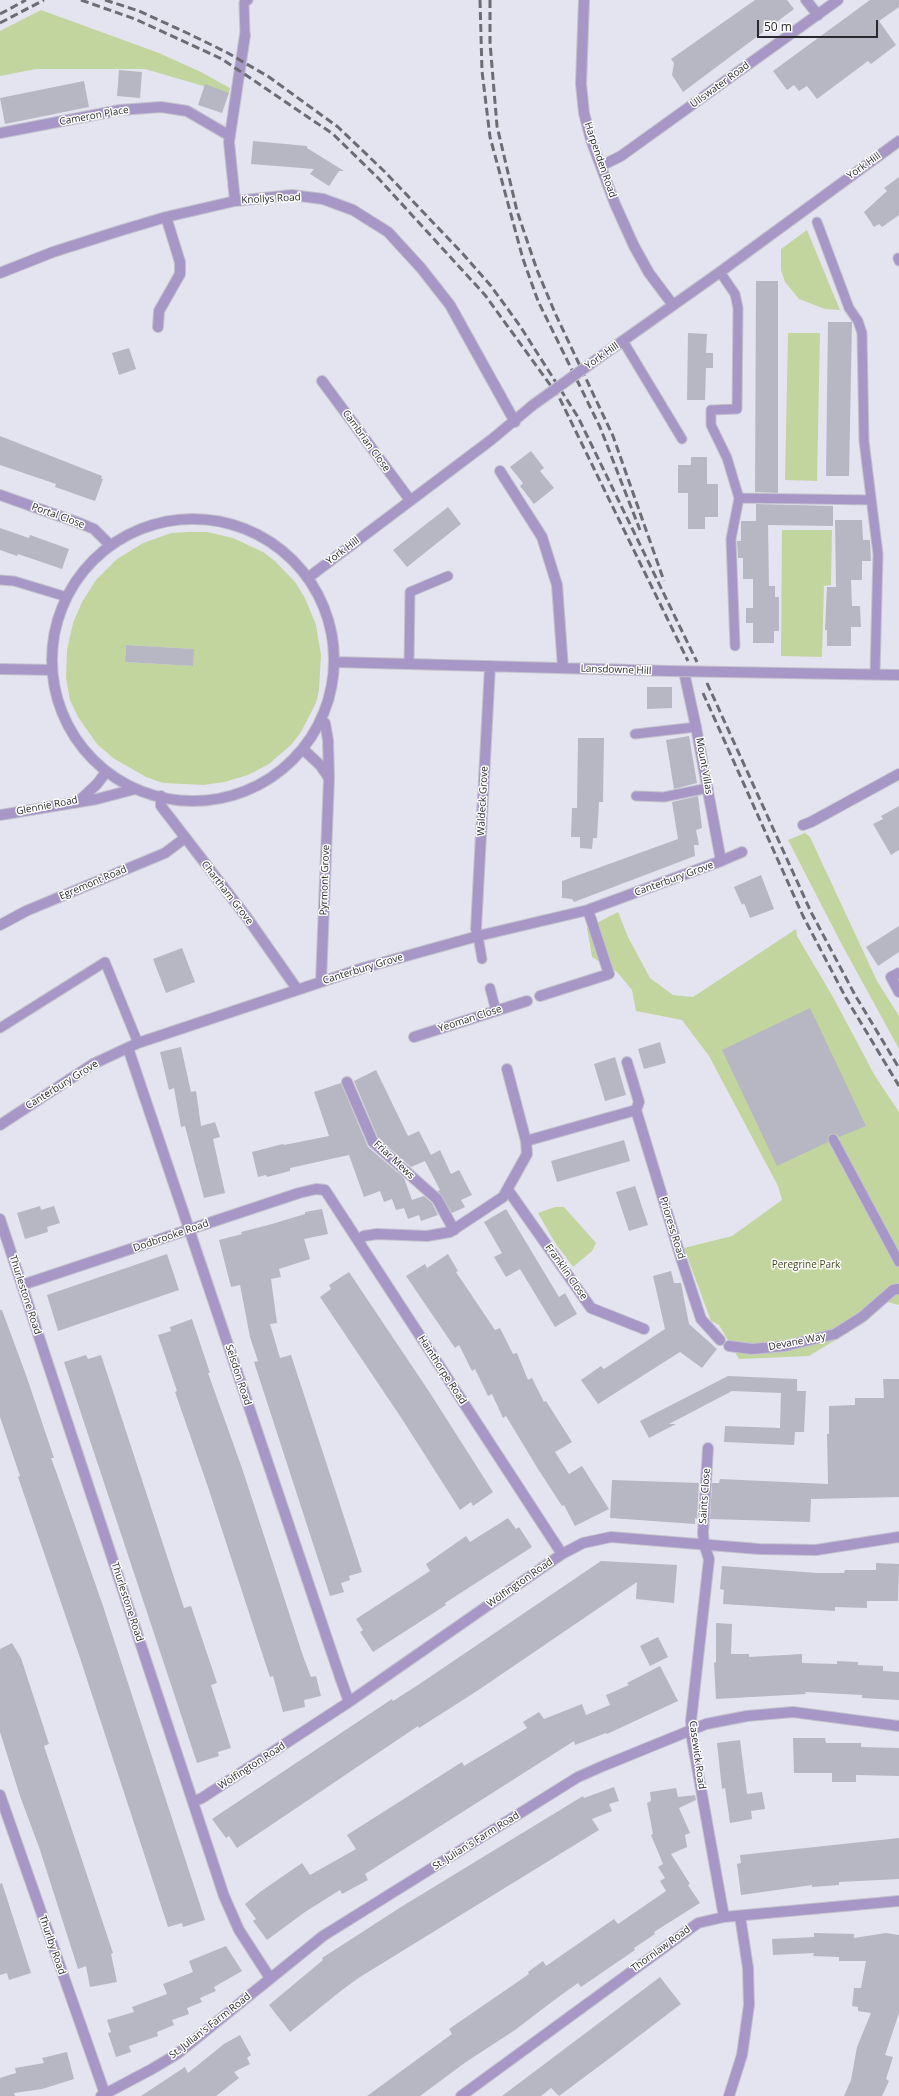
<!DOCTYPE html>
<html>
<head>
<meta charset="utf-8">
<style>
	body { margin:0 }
	#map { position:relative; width:899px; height:2096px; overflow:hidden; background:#e4e4f0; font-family:"Open Sans",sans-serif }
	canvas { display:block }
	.scale { position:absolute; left:757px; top:20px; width:121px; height:18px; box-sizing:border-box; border:2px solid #28292d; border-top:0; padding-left:5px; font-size:12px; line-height:14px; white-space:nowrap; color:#28292d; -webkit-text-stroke:3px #fff; paint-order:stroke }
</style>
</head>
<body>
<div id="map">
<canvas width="899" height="2096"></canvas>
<div class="scale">50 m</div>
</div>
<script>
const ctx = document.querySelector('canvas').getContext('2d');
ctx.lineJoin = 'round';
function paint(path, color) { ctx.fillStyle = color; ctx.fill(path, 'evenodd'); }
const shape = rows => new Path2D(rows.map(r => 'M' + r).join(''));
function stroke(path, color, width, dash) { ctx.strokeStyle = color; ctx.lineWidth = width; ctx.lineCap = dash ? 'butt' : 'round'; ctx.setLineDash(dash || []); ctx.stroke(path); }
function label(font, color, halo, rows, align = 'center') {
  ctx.font = font + ' "Open Sans",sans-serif'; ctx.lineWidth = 3; ctx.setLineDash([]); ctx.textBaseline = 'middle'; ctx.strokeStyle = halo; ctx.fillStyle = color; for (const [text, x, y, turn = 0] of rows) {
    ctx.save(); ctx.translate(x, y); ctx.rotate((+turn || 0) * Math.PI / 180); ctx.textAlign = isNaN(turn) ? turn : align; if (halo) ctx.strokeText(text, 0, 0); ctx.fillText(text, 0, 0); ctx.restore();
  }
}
paint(shape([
	[41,10,159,53,201,72,230,88,228,96,217,90,145,69,36,69,0,76,0,31],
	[807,230,840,310,825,309,799,299,785,282,781,270,781,249],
	[788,333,820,333,817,481,785,480],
	[782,530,832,530,831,585,824,586,822,657,781,656],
	[188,532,207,532,233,538,263,552,275,561,295,582,305,598,316,625,321,655,319,690,316,703,301,732,291,745,269,764,248,775,224,782,204,785,163,783,146,777,113,758,97,744,78,717,70,700,66,678,67,650,73,623,82,602,96,580,117,559,143,543,171,533],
	[126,645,193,649,193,666,125,662],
	[805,833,810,837,877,981,899,1016,899,1049,841,943,788,840],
	[618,912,628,937,650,978,673,995,693,997,796,929,797,936,833,997,875,1076,899,1112,899,1305,887,1302,867,1321,809,1356,739,1359,719,1325,711,1321,684,1248,732,1236,782,1200,778,1186,709,1056,682,1020,636,1011,632,990,617,972,592,957,587,928],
	[555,1207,564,1207,596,1243,592,1251,573,1267,554,1241,538,1213]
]), '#c3d59e');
paint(shape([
	[755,0,787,0,794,9,683,92,672,75,674,63,671,59],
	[870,0,899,0,899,7,879,21,896,45,871,64,868,61,817,99,807,86,799,91,794,85,787,90,773,71],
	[119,70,142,72,140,98,117,96],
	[84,81,89,107,5,124,0,98],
	[205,84,229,93,222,113,198,105],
	[253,141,307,146,307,148,344,171,339,171,329,186,310,174,314,169,251,164],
	[899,177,899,215,882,227,879,224,874,227,864,212,887,191,884,188],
	[756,281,778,281,778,493,755,492],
	[828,322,852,322,849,476,826,476],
	[688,333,707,334,706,353,713,353,713,368,706,368,705,400,687,400],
	[129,348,136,369,119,375,112,353],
	[0,436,102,476,101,479,103,479,95,501,55,487,56,484,0,465],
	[531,451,544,468,540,471,554,488,534,504,520,486,523,483,510,467],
	[691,457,707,457,707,484,718,484,718,517,705,517,705,529,688,529,688,493,678,493,678,465,691,465],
	[756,504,833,506,833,526,768,525,769,586,775,586,775,597,779,597,779,631,774,631,774,643,753,643,753,623,746,623,746,608,753,608,753,579,743,579,743,558,738,558,737,541,741,541,741,521,756,521],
	[448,507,461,524,407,567,393,550],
	[835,520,862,520,863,540,870,540,871,561,862,561,862,580,851,580,852,606,860,606,861,627,851,627,851,646,827,646,827,630,825,630,827,587,836,587],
	[0,528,29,538,30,535,69,549,62,569,18,554,17,556,0,550],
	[126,645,194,649,193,666,125,662],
	[647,687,672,687,672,708,647,709],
	[689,736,697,783,674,789,666,740],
	[578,738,604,738,603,802,599,802,597,838,593,838,592,849,580,848,580,837,571,837,572,808,577,808],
	[698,796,702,828,696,830,699,845,694,845,695,856,574,902,572,899,562,898,562,881,678,839,672,802],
	[899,806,899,850,891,855,873,824,883,819,881,816],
	[761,875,774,909,750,918,744,903,742,905,734,887],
	[899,926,899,952,878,966,866,947],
	[182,948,195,982,166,993,153,959],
	[810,1008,866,1126,839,1137,836,1134,831,1134,828,1136,828,1142,777,1166,722,1050],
	[660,1042,666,1063,644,1069,638,1049],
	[181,1047,191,1092,196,1091,201,1126,215,1122,220,1137,213,1139,225,1193,204,1198,185,1126,181,1127,174,1088,169,1090,160,1052],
	[615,1057,626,1095,605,1101,594,1064],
	[376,1070,408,1136,419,1131,431,1155,440,1150,451,1174,459,1170,472,1195,461,1200,465,1207,452,1213,438,1191,440,1190,425,1161,411,1167,378,1138,354,1081],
	[341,1083,368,1147,404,1178,412,1200,424,1196,432,1203,438,1215,421,1221,419,1215,408,1219,404,1208,396,1210,392,1199,384,1202,380,1191,364,1197,349,1155,290,1168,290,1171,267,1177,266,1175,258,1177,252,1152,283,1144,284,1145,329,1136,314,1092],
	[624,1140,630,1161,557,1182,551,1161],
	[635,1186,648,1225,629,1231,616,1192],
	[40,1206,41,1210,54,1206,60,1223,47,1227,48,1232,25,1239,17,1213],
	[322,1209,328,1234,304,1239,310,1259,279,1269,281,1277,271,1279,277,1323,270,1324,280,1358,291,1355,362,1572,349,1576,350,1580,341,1583,344,1592,330,1596,254,1362,258,1361,250,1337,240,1285,231,1287,219,1240,242,1234,241,1232,272,1224,305,1214,305,1212],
	[506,1209,559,1297,565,1293,577,1314,555,1327,520,1269,506,1277,494,1257,502,1253,484,1222],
	[167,1254,179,1290,58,1331,47,1295],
	[448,1254,458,1271,456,1272,495,1330,500,1328,513,1354,517,1353,528,1380,532,1378,544,1402,546,1401,572,1442,555,1452,569,1474,582,1466,609,1509,575,1526,564,1505,562,1506,538,1469,506,1416,503,1418,492,1394,488,1396,475,1369,472,1371,459,1345,455,1348,406,1276,425,1264,427,1268],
	[671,1271,674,1283,681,1283,689,1324,717,1349,702,1368,680,1352,598,1404,581,1380,601,1366,604,1369,665,1329,653,1276],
	[349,1272,430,1393,493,1492,473,1506,471,1502,460,1510,402,1419,320,1297,331,1289,329,1285],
	[0,1310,2,1310,26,1375,54,1458,51,1458,57,1474,103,1606,205,1920,183,1927,182,1923,168,1927,80,1658,18,1477,20,1476,0,1417],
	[192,1319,210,1373,208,1373,243,1471,303,1656,311,1677,316,1676,321,1696,304,1700,305,1707,283,1712,273,1676,270,1677,264,1659,209,1490,175,1392,177,1391,158,1335,171,1331,170,1327],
	[86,1355,88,1359,101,1355,184,1608,191,1606,217,1683,211,1685,231,1748,218,1752,219,1756,197,1763,64,1362],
	[728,1376,797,1379,797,1391,806,1391,804,1432,795,1432,794,1445,724,1442,725,1426,780,1428,781,1393,732,1391,669,1424,676,1424,649,1438,640,1421],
	[883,1379,899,1379,899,1497,811,1499,810,1522,710,1519,712,1483,719,1483,720,1479,828,1484,827,1434,829,1434,829,1406,855,1405,855,1398,884,1398],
	[612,1480,699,1483,697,1519,695,1518,695,1524,610,1518],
	[508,1518,516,1529,519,1527,532,1547,445,1603,446,1605,373,1652,360,1632,363,1630,356,1619,430,1571,426,1564,466,1536,470,1542],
	[601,1561,677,1565,674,1603,636,1599,637,1582,477,1691,419,1728,418,1726,237,1848,229,1836,226,1838,212,1819,392,1699,393,1701,418,1685],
	[876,1563,899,1564,898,1601,867,1601,867,1608,835,1607,835,1611,723,1604,724,1590,720,1589,722,1566,818,1573,844,1573,845,1570,876,1570],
	[716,1623,732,1624,731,1654,749,1654,749,1657,802,1654,802,1663,837,1664,837,1661,858,1662,858,1665,883,1666,883,1671,899,1672,899,1700,862,1698,862,1695,805,1692,806,1694,716,1699,714,1663,716,1662],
	[658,1637,668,1657,650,1666,640,1646],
	[12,1643,21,1658,49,1744,44,1746,113,1953,111,1954,117,1982,90,1987,86,1966,78,1969,40,1850,20,1796,0,1732,0,1649],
	[660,1666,678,1701,607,1734,606,1733,575,1745,574,1741,365,1874,368,1880,342,1894,340,1890,305,1912,267,1940,253,1921,256,1919,245,1904,260,1892,302,1863,310,1875,356,1849,347,1835,462,1762,464,1766,527,1728,523,1722,539,1712,544,1719,582,1704,586,1715,610,1705,606,1695,629,1685,627,1683],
	[793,1738,825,1738,826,1743,861,1743,861,1747,899,1748,899,1776,856,1775,856,1782,832,1782,832,1773,794,1773],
	[740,1740,747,1794,762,1792,765,1809,751,1811,752,1819,730,1823,725,1788,722,1789,717,1743],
	[614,1787,619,1801,609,1804,612,1811,592,1819,599,1830,360,1977,342,1990,290,2032,269,2005,323,1960,322,1958,401,1907,583,1796,584,1798],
	[676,1788,678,1797,695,1795,696,1800,679,1808,690,1833,685,1835,687,1847,671,1854,690,1884,688,1885,700,1903,654,1932,655,1934,634,1948,635,1950,581,1987,578,1983,557,1998,515,2030,466,2062,420,2096,367,2096,452,2034,449,2029,529,1974,528,1972,543,1961,546,1966,614,1919,618,1924,666,1891,660,1881,665,1878,658,1867,663,1864,651,1835,653,1834,647,1803,651,1801,650,1792],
	[899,1838,899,1879,839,1882,839,1885,812,1887,812,1885,741,1895,737,1864,741,1863,740,1855],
	[2,1883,31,1973,9,1980,7,1973,0,1975,0,1884],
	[814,1933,854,1934,854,1938,886,1933,899,1935,899,2013,885,2055,893,2057,886,2079,889,2081,882,2096,844,2096,851,2080,857,2047,871,2013,858,2011,858,2007,852,2006,854,1988,861,1988,866,1961,839,1961,839,1957,813,1956,814,1953,773,1955,772,1939,814,1937],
	[226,1946,242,1971,214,1987,216,1991,200,1998,202,2002,187,2008,189,2014,172,2020,174,2025,157,2032,158,2036,129,2046,131,2052,116,2057,108,2033,111,2032,107,2020,134,2012,132,2007,167,1994,163,1984,193,1972,189,1961],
	[660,1977,681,2004,610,2058,559,2096,551,2088,541,2096,502,2096],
	[240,2035,251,2055,247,2058,250,2064,234,2072,239,2078,216,2096,141,2096,185,2067,188,2073,224,2044],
	[67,2052,74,2079,42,2089,14,2093,15,2096,0,2096,0,2078,16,2073,15,2068,44,2063,42,2058]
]), '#b6b7c2');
const service = shape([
	[245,35,244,3,248,0],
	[817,222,849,308,858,321,862,333,864,441,878,554,875,674],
	[898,258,899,261],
	[720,272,735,294,738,308,737,409,711,410,711,425,727,458,739,498,731,539,735,646],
	[623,341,682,439],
	[739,498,871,500],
	[0,580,14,581,67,597],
	[409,664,410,592,448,576],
	[635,734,696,727],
	[636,796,664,797,708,788],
	[478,936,482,959],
	[490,988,496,1011],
	[0,1028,105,962,138,1043],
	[833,1139,899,1262]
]);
const minor = shape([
	[584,0,581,84,584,113,591,140,615,204,634,246,649,273,673,305],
	[806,0,818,15],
	[0,133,120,110,161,107,187,111,230,136],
	[601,166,621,156,838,0],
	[235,201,229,142,245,35],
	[0,273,53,252,119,231,166,217,235,201,292,195,323,199,353,210,388,232,421,268,450,305,515,422],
	[158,327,159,311,180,274,180,262,166,217],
	[607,352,720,272,899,141],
	[322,381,410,500],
	[500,471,542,537,557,585,563,668],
	[0,495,82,524,94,529,110,545],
	'52 660a141 141 0 1 1 282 0a141 141 0 1 1-282 0Z',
	[309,577,491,440,533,405],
	[334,662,670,671],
	[0,669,52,670],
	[684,672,696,727,721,861],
	[725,672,899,675],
	[305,751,320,765,329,778],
	[161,796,161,806,248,919,297,989],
	[80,800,97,784,106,772],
	[0,815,97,799,135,789],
	[803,825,811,822,899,774],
	[0,925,26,911,165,853,185,838],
	[478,936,476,929,490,666],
	[899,973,891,977,899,992],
	[321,982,329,778,328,740,325,723],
	[540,996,609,974,588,910],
	[414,1037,527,1001],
	[128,1048,340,1677,349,1702],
	[627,1062,639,1102,636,1110,681,1258,701,1319,720,1340],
	[507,1069,526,1141],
	[347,1082,373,1142,437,1199,454,1230],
	[0,1125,93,1064,138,1043,363,968,478,936,588,910,721,861,742,852],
	[508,1190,591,1308,644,1329],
	[0,1219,224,1896,239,1930,270,1978],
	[358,1240,364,1236,377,1234,427,1236,450,1232,503,1197,527,1154,526,1141,636,1110],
	[22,1285,299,1193,316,1189,325,1190,562,1554],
	[729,1346,752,1349,785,1346,835,1334,862,1317,893,1290,899,1289],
	[708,1448,703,1533,704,1544,709,1559,691,1721,692,1739,724,1917],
	[0,1795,105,2094],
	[193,1802,202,1798,349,1702,562,1554,583,1543,611,1537,759,1549,816,1550,899,1537],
	[101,2096,152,2069,177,2054,323,1936,578,1777,603,1766,706,1724,747,1716,793,1712,899,1726],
	[461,2096,698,1923,724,1917,899,1901],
	[729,2096,742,2055,749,2005,748,1968,740,1916]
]);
stroke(service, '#c2c2cd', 11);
stroke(minor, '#c2c2cd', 12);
stroke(service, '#a797c6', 9);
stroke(minor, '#a797c6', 10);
stroke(shape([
	[81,0,135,19,222,59,333,134,379,179,485,295,559,397,688,661],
	[105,0,139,11,185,32,226,52,269,77,338,127,385,172,463,254,491,286,520,326,578,417,697,662],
	[480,0,482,71,490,137,523,259,538,301,600,427,640,530],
	[490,0,490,43,497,126,517,211,537,270,555,313,613,436,664,581],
	[0,14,26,0],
	[0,23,44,0],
	[707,683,811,912,855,995,899,1068],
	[703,693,803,916,846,998,899,1086]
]), '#6c6d74', 3, [8, 4]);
const minorBridge = shape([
	[533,405,607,352],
	[670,671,725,672]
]);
stroke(minorBridge, '#c2c2cd', 12, []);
stroke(minorBridge, '#a797c6', 10);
label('10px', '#28292d', '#fff', [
	["Ullswater Road",720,85,-36],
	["Cameron Place",94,116,-10],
	["Harpenden Road",600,160,71],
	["York Hill",864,166,-36],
	["Knollys Road",271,199,-3],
	["York Hill",602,356,-35],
	["Cambrian Close",366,441,54],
	["Portal Close",58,516,20],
	["York Hill",343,551,-37],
	["Lansdowne Hill",616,670,2],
	["Mount Villas",704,766,80],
	["Waldeck Grove",483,801,-87],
	["Glennie Road",47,806,-11],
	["Canterbury Grove",674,879,-20],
	["Pyrmont Grove",325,880,-88],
	["Egremont Road",93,883,-23],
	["Chartham Grove",227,893,52],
	["Canterbury Grove",363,969,-17],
	["Yeoman Close",470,1019,-18],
	["Canterbury Grove",62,1085,-32],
	["Friar Mews",394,1160,43],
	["Prioress Road",672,1228,73],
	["Dodbrooke Road",171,1236,-19],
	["Franklin Close",566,1272,55],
	["Thurlestone Road",25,1295,72],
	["Devane Way",797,1342,-11],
	["Hainthorpe Road",442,1370,57],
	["Selsdon Road",238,1375,72],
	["Saints Close",705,1496,-86],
	["Wolfington Road",520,1583,-35],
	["Thurlestone Road",127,1602,72],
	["Casewick Road",697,1755,82],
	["Wolfington Road",252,1766,-33],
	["St. Julian's Farm Road",476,1841,-32],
	["Thurlby Road",52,1945,71],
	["Thornlaw Road",661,1949,-36],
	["St. Julian's Farm Road",210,2026,-38]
]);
label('10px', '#3b4816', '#fff', [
	["Peregrine Park",806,1265]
]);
</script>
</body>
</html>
